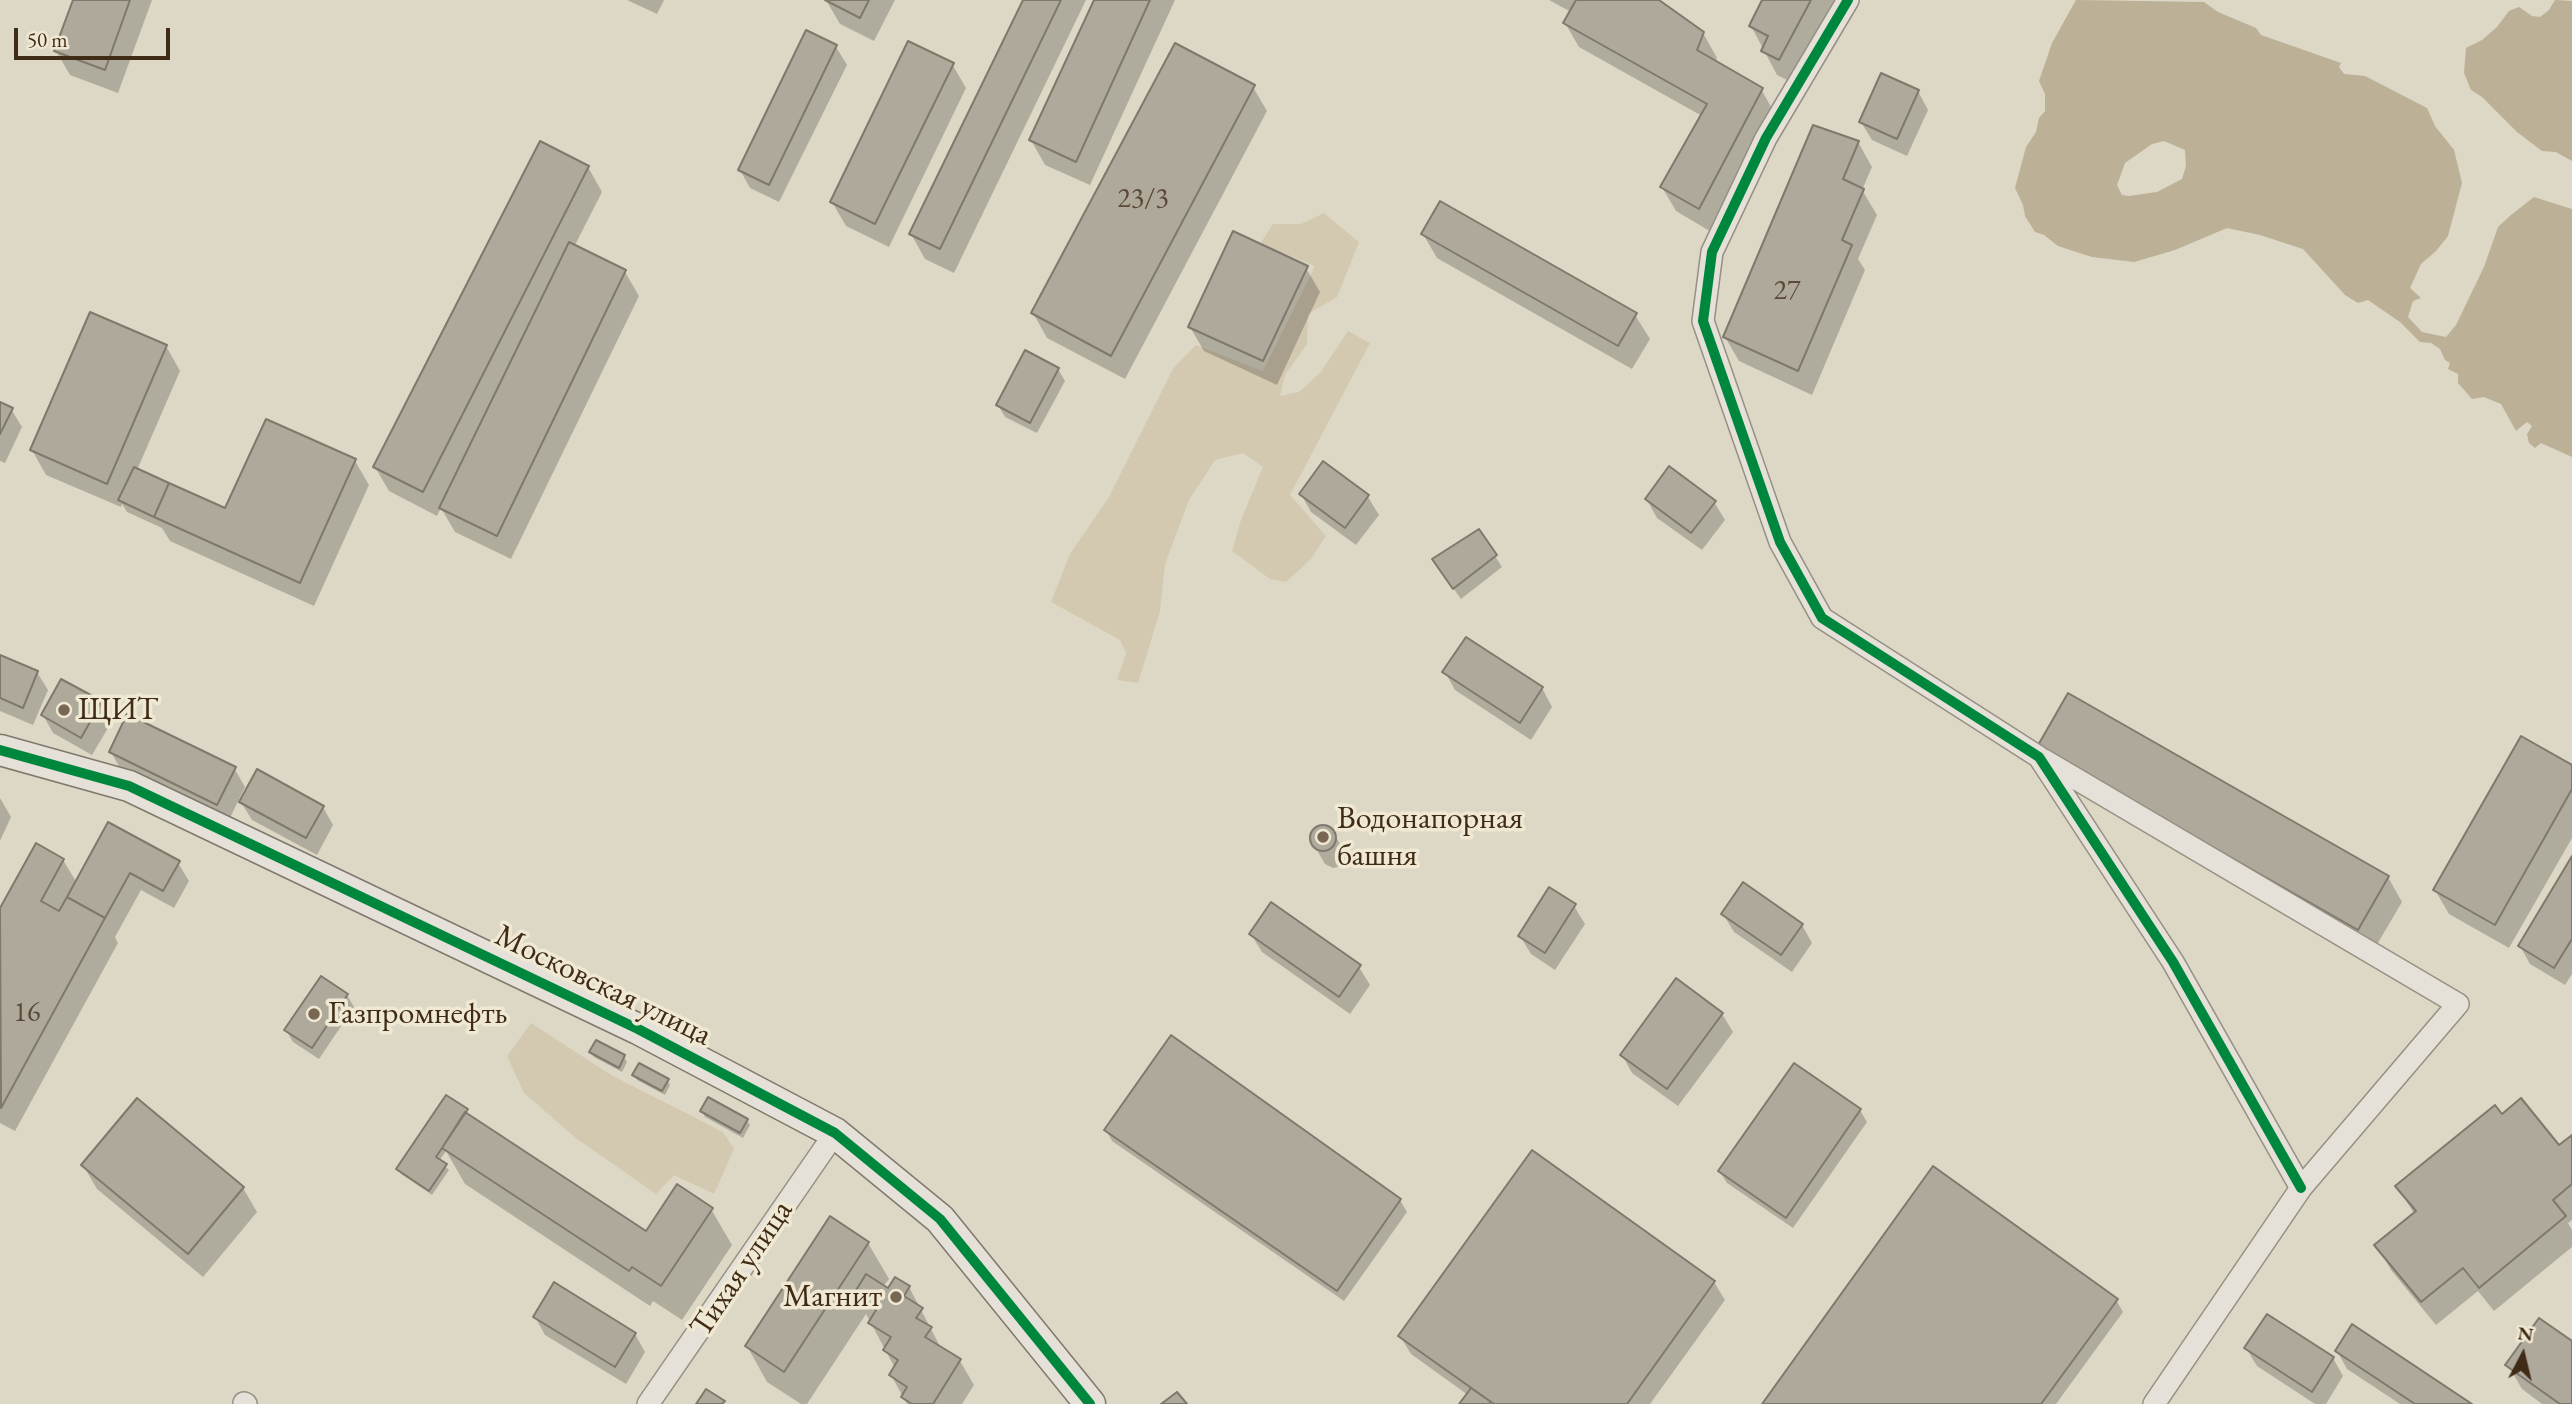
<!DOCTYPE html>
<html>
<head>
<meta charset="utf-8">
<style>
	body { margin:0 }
	#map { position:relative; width:2572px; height:1404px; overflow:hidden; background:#ddd7c5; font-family:"EB Garamond",serif }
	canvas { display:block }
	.north { position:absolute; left:2488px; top:1320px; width:70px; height:70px; -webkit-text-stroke:5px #efe8d3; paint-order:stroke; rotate:7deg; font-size:19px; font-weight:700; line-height:28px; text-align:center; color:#402b16 }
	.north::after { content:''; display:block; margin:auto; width:24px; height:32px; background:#402b16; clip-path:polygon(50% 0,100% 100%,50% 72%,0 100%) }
	.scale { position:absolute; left:14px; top:28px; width:156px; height:32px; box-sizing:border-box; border:4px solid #402b16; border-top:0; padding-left:9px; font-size:21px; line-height:24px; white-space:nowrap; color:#402b16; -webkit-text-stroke:5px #efe8d3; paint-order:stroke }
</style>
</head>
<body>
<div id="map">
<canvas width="2572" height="1404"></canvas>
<div class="north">N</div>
<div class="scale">50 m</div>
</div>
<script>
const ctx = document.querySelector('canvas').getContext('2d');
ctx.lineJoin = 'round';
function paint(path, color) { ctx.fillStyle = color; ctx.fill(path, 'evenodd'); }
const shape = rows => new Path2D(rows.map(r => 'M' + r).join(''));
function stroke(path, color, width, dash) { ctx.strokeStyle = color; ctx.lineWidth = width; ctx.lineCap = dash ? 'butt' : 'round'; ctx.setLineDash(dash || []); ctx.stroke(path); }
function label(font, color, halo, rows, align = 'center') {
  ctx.font = font + ' "EB Garamond",serif'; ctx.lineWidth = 7; ctx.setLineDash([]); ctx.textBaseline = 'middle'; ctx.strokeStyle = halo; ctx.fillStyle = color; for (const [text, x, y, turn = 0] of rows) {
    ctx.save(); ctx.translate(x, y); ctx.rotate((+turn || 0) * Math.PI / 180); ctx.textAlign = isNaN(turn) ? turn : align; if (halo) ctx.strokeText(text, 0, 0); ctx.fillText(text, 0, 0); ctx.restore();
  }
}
paint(shape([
	[1324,213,1359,242,1337,297,1308,314,1307,344,1285,375,1280,396,1299,392,1320,373,1348,331,1370,343,1290,495,1326,536,1310,560,1286,582,1270,579,1232,551,1241,520,1263,467,1243,453,1215,460,1189,500,1165,564,1160,611,1138,683,1117,680,1126,653,1120,640,1051,602,1070,554,1109,497,1174,367,1196,345,1263,371,1315,266,1260,244,1273,224,1301,224],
	[531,1023,611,1075,723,1132,734,1149,714,1194,674,1175,656,1194,577,1139,524,1093,507,1056]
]), '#d3c9b0');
paint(shape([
	[2076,0,2204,2,2218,12,2256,28,2261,35,2341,63,2339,67,2344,74,2365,76,2427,108,2435,126,2454,150,2462,183,2448,236,2436,251,2421,264,2410,288,2421,298,2413,301,2408,317,2422,332,2446,337,2456,325,2484,267,2498,227,2511,215,2534,197,2572,209,2572,457,2541,443,2535,448,2529,443,2527,434,2532,426,2527,422,2516,431,2501,404,2484,397,2472,399,2458,383,2458,374,2448,369,2450,363,2445,360,2440,349,2431,343,2420,342,2400,322,2368,300,2358,303,2345,295,2303,249,2260,235,2227,228,2175,250,2134,262,2092,257,2058,246,2044,235,2035,232,2025,216,2023,205,2015,188,2026,147,2036,132,2039,118,2045,111,2045,94,2039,81,2052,43],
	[2164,141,2185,150,2186,166,2182,179,2157,192,2129,196,2122,195,2117,185,2125,163,2152,144],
	[2555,0,2572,1,2572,161,2556,152,2542,151,2517,132,2482,97,2471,90,2464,73,2466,48,2482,40,2497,27,2509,11,2519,7,2532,16,2540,17,2549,10]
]), '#bcb097');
paint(shape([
	[75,0,152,0,118,93,70,75,56,51],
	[627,0,664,0,657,14],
	[826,0,895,0,874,41,840,24],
	[1025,0,1086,0,954,273,925,259,911,234],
	[1095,0,1175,0,1090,185,1045,165,1031,140],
	[1549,0,1659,0,1703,33,1717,58,1715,63,1761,89,1775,114,1713,233,1676,211,1662,187,1702,116,1579,47,1565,23,1571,12],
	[1764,0,1837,0,1793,83,1777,75,1751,26],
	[807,33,836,47,847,65,779,202,750,188,740,170],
	[952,64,966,88,889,247,846,226,832,202],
	[1253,87,1267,111,1125,379,1047,338,1033,313],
	[1918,91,1928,110,1907,156,1872,140,1861,122],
	[1858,142,1872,167,1862,190,1877,215,1858,259,1865,270,1812,395,1739,361,1725,337],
	[588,167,602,192,574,247,625,272,639,296,511,559,455,532,441,508,437,516,389,491,375,467],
	[1423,234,1635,315,1650,339,1632,369,1437,258],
	[1306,268,1320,292,1277,385,1204,351,1190,327],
	[166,346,180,371,137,470,226,511,355,461,369,485,314,606,170,541,162,528,127,512,122,504,121,507,46,475,32,450],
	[1058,369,1065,381,1037,433,1005,417,998,405],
	[0,404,11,409,22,427,5,463,0,461],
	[1323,463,1368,497,1379,515,1356,545,1311,512,1301,494],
	[1647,500,1714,502,1725,520,1702,550,1657,518],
	[1495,556,1502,567,1461,599,1441,571],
	[0,657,37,672,48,690,33,725,0,711],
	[1445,672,1542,688,1552,707,1531,740,1455,690],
	[62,681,101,703,112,721,92,755,53,733,43,715],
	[111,752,234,768,245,787,228,822,121,770],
	[2572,767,2572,838,2509,948,2449,914,2435,890],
	[2053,771,2388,877,2402,902,2372,953],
	[0,798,11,817,0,841],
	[241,802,323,807,333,825,317,855,252,820],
	[1324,826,1332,831,1343,849,1346,858,1341,866,1333,868,1325,864,1314,845,1311,836,1316,828],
	[36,845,63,860,77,883,178,863,189,881,174,908,141,890,115,937,118,943,15,1131,0,1123,0,911],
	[2572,859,2572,974,2565,985,2530,964,2520,946],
	[1574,906,1585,924,1555,970,1531,954,1520,936],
	[1723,914,1802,925,1812,943,1792,972,1734,932],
	[1251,934,1359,967,1370,985,1350,1014,1262,952],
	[1676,981,1722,1014,1733,1032,1678,1106,1632,1073,1622,1055],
	[347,995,354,1007,319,1059,293,1042,286,1030],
	[1171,1037,1400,1200,1407,1212,1344,1301,1112,1141,1106,1130],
	[597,1042,624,1057,627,1062,622,1072,594,1057,591,1052],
	[634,1075,667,1080,670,1085,665,1095,637,1080],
	[466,1110,469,1116,646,1233,711,1209,732,1245,682,1320,653,1301,650,1306,465,1184,446,1151,439,1161,449,1170,432,1195,401,1174,398,1169],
	[1860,1110,1867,1122,1793,1228,1727,1183,1720,1172],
	[702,1111,747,1120,750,1125,743,1138,705,1117],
	[2502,1116,2559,1148,2572,1137,2572,1220,2568,1223,2572,1230,2572,1247,2494,1311,2478,1291,2436,1325,2391,1270,2377,1245,2415,1215,2397,1186],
	[83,1165,243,1188,257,1212,203,1277,97,1189],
	[868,1243,889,1279,883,1287,888,1291,909,1287,942,1350,960,1361,974,1385,962,1404,907,1404,891,1375,895,1368,866,1314,807,1404,801,1404,767,1382,747,1346],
	[1714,1282,1725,1300,1650,1404,1461,1404,1468,1395,1411,1354,1400,1336],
	[2116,1300,2123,1312,2056,1404,1764,1404],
	[535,1317,635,1334,645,1352,626,1384,545,1335],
	[2572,1343,2572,1404,2542,1404,2522,1389,2508,1365],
	[2246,1348,2333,1358,2343,1376,2326,1404,2315,1404,2257,1366],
	[2337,1351,2469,1404,2400,1404,2347,1369]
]), '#0003');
const building = shape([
	[73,0,130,0,105,70,54,51,73,0],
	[825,0,869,0,860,18,825,0],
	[1023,0,1061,0,940,249,909,234,1023,0],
	[1094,0,1150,0,1076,162,1029,140,1094,0],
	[1576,0,1659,0,1704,32,1697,50,1763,88,1699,209,1660,187,1707,104,1563,23,1576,0],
	[1762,0,1811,0,1779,60,1761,51,1768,36,1749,26,1762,0],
	[806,30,837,45,769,185,738,170,806,30],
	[908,41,954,63,875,224,830,202,908,41],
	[1175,43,1255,85,1111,356,1031,313,1175,43],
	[1881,73,1919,90,1897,139,1859,122,1881,73],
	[1813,125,1859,141,1843,179,1864,189,1842,240,1852,245,1798,371,1723,337,1813,125],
	[540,141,589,166,423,492,373,467,540,141],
	[1440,201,1637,313,1618,346,1421,234,1440,201],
	[1233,231,1308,266,1263,361,1188,327,1233,231],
	[569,242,626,270,497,536,439,508,569,242],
	[90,312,167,345,107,484,30,450,90,312],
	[1025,350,1059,368,1030,423,996,405,1025,350],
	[0,402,13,408,0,434,0,402],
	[266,419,356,459,300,583,154,517,169,483,225,508,266,419],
	[1323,461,1369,495,1345,528,1299,494,1323,461],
	[1669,466,1716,501,1691,533,1645,499,1669,466],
	[134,467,169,483,154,517,118,500,134,467],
	[1479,529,1497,555,1453,589,1432,559,1479,529],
	[1466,637,1543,687,1520,723,1442,672,1466,637],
	[0,655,38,671,23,708,0,698,0,655],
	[61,679,102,701,81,738,41,715,61,679],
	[2068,693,2389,876,2358,930,2037,747,2068,693],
	[127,714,236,767,217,805,109,752,127,714],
	[2521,736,2572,765,2572,789,2495,925,2433,890,2521,736],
	[257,769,324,806,306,838,239,802,257,769],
	[108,822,180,861,163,891,130,873,105,918,67,897,108,822],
	'1310 838a13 13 0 1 1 26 0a13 13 0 1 1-26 0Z',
	[36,843,64,859,41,901,59,911,67,897,105,918,1,1108,0,908,36,843],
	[2572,856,2572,939,2554,968,2518,946,2572,856],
	[1743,882,1803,924,1781,955,1721,914,1743,882],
	[1549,887,1576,904,1545,953,1518,936,1549,887],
	[1271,902,1361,965,1339,997,1249,934,1271,902],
	[321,976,348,994,312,1048,284,1030,321,976],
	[1676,978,1723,1013,1667,1089,1620,1055,1676,978],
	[1171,1035,1401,1199,1337,1291,1104,1130,1171,1035],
	[596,1040,625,1055,619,1068,589,1052,596,1040],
	[639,1063,669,1079,662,1091,632,1075,639,1063],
	[1794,1063,1861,1109,1786,1218,1718,1171,1794,1063],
	[446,1095,468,1109,436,1157,447,1164,429,1191,396,1169,446,1095],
	[708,1097,748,1119,740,1133,700,1111,708,1097],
	[137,1098,244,1187,188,1254,81,1165,137,1098],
	[2521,1098,2559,1145,2572,1135,2572,1184,2553,1200,2566,1216,2479,1288,2463,1268,2421,1302,2374,1245,2416,1211,2395,1186,2495,1105,2502,1114,2521,1098],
	[465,1112,646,1231,677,1184,713,1208,661,1286,632,1267,629,1271,442,1148,465,1112],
	[1532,1150,1715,1281,1627,1404,1494,1404,1398,1336,1532,1150],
	[1933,1166,2118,1299,2041,1404,1762,1404,1933,1166],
	[830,1216,869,1242,784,1372,745,1346,830,1216],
	[866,1274,888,1288,895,1277,910,1286,904,1296,923,1308,916,1318,932,1327,925,1337,961,1359,933,1404,912,1404,901,1397,907,1387,889,1375,898,1360,883,1350,891,1337,868,1323,876,1310,853,1295,866,1274],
	[554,1282,636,1333,615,1367,533,1317,554,1282],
	[2267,1314,2334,1357,2312,1392,2244,1348,2267,1314],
	[2539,1318,2572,1341,2572,1404,2560,1404,2505,1365,2539,1318],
	[2352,1324,2472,1404,2415,1404,2335,1351,2352,1324],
	[1471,1388,1491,1402,1489,1404,1459,1404,1471,1388],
	[706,1389,725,1401,722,1404,696,1404,706,1389],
	[1177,1392,1187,1404,1161,1404,1177,1392]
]);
paint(building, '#afa99c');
stroke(building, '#7f786c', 2);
const street = shape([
	[1848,0,1766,138,1712,252,1703,321,1780,542,1822,618,2039,757,2173,962,2301,1188],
	[2044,760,2458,1004,2301,1188,2154,1404],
	[244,1403,246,1404],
	[648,1404,835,1133]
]);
const secondary = shape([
	[0,750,129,786,638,1029,835,1133,940,1219,1090,1404]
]);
stroke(street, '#969083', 24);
stroke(secondary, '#7f786c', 33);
stroke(street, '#e5e1d9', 21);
stroke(secondary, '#e5e1d9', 30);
stroke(shape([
	[1848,0,1766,138,1712,252,1703,321,1780,542,1822,618,2039,757,2173,962,2301,1188],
	[0,750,129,786,638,1029,835,1133,940,1219,1090,1404]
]), '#00873e', 10);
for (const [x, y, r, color] of [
	[64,710,7,"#776753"],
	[1323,837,7,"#776753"],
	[314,1014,7,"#776753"],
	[896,1297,7,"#776753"]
]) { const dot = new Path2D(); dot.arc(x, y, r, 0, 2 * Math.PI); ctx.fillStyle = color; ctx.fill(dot); stroke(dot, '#efe8d3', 2.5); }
label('28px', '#5c4a38', null, [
	["23/3",1143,199],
	["27",1787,291],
	["16",27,1013]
]);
label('32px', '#402b16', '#efe8d3', [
	["ЩИТ",78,710],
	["Водонапорная",1337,819],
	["башня",1337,856],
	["Газпромнефть",328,1014],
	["Магнит",882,1297,"right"]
], 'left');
label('32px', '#402b16', '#efe8d3', [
	["Московская улица",603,986,26],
	["Тихая улица",742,1269,-56]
]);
</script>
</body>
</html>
